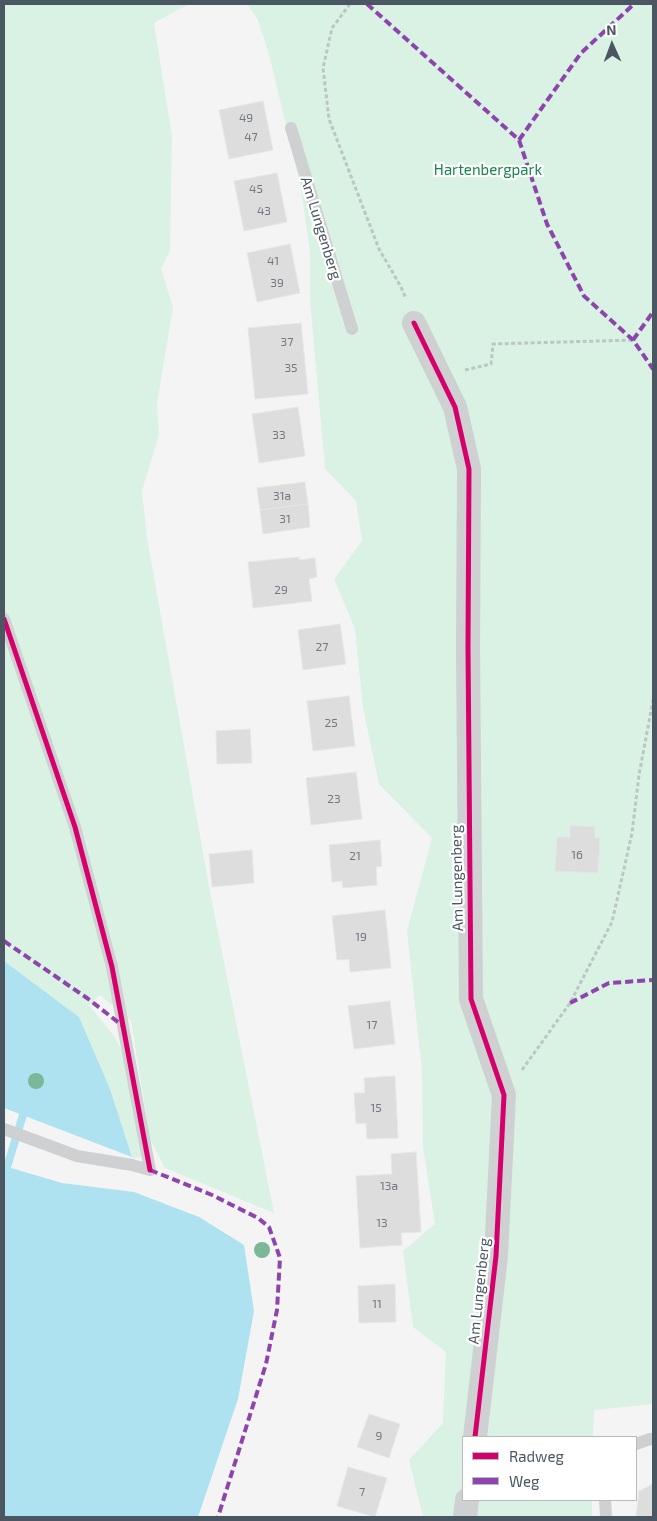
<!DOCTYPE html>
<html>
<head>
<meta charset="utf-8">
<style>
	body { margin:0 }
	#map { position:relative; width:657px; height:1521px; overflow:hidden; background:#f4f4f4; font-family:"Exo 2",sans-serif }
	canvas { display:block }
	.frame { position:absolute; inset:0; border:5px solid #4a5661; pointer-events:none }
	.legend { position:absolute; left:462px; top:1436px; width:175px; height:65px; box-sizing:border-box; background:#fff; border:1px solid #b7bbc0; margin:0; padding:6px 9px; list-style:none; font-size:15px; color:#4a5661 }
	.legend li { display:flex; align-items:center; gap:10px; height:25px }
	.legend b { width:25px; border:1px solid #b7bbc0 }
	.north { position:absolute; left:587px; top:20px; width:50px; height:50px; -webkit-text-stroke:4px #fff; paint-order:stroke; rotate:358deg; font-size:14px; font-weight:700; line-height:20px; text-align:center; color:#4a5661 }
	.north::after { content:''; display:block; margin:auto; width:18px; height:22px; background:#4a5661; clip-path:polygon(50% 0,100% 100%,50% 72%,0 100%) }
</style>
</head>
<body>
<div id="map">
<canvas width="657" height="1521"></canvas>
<div class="frame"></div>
<ul class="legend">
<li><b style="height:6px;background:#d6006c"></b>Radweg</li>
<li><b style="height:6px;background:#8e44ad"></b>Weg</li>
</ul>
<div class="north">N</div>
</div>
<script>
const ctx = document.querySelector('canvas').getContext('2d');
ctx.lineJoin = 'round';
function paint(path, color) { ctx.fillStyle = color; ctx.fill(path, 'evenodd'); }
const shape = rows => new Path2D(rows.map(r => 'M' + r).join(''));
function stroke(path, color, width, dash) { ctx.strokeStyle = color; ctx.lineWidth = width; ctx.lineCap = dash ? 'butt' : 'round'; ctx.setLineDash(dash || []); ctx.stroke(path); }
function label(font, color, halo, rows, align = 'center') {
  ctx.font = font + ' "Exo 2",sans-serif'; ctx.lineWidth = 4.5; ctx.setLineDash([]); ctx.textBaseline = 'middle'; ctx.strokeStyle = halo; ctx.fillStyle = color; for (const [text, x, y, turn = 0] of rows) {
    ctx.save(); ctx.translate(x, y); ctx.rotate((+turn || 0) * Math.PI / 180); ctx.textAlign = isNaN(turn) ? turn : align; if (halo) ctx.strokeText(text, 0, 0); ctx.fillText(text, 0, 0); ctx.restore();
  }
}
paint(shape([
	[4,4,189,4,154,23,172,137,170,250,161,269,173,307,157,404,159,435,142,491,147,538,210,892,274,1213,165,1168,150,1139,131,1021,100,995,89,1005,114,1036,123,1052,142,1157,134,1158,132,1157,110,1089,79,1017,4,961],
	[247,4,653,4,653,1404,594,1410,593,1437,463,1437,463,1500,592,1500,592,1517,423,1517,409,1460,443,1423,446,1352,413,1327,403,1251,435,1224,423,1147,422,1071,407,931,432,838,379,784,363,708,355,629,334,579,362,541,356,501,325,469,310,299,310,252,301,189,270,58,258,20]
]), '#d9f2e3');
paint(shape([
	[4,961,79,1017,110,1089,132,1157,4,1108],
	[4,1166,62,1183,134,1192,199,1217,244,1245,254,1311,238,1399,198,1517,4,1517]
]), '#aee2f0');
stroke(shape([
	[7,1167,23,1115]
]), '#aee2f0', 8);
const building = shape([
	[263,101,273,150,229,159,219,110,263,101],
	[277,173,287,222,244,231,234,181,277,173],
	[290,244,300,293,257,302,247,253,290,244],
	[301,323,308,394,255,399,248,328,301,323],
	[298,407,305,456,259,463,252,414,298,407],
	[305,482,308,504,260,510,257,488,305,482],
	[308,504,310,527,263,534,260,510,308,504],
	[299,557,299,560,315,558,317,577,309,579,312,601,253,608,248,562,299,557],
	[340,624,346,664,303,670,298,630,340,624],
	[349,696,355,746,313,751,307,701,349,696],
	[250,729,252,763,217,764,216,731,250,729],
	[356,772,362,819,311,825,306,778,356,772],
	[570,825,595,827,595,838,600,838,598,873,555,871,557,837,570,837,570,825],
	[380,840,382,866,376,867,377,885,343,888,342,881,332,882,329,845,380,840],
	[252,850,254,883,212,887,209,854,252,850],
	[385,910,391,968,350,972,349,959,337,960,332,916,385,910],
	[390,1001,395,1044,354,1049,348,1006,390,1001],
	[395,1076,398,1138,367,1139,366,1123,356,1124,354,1093,365,1093,364,1078,395,1076],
	[416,1152,421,1232,401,1233,402,1245,360,1248,356,1176,392,1174,391,1154,416,1152],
	[395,1284,396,1322,359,1323,358,1286,395,1284],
	[369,1414,400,1424,389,1458,357,1447,369,1414],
	[348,1467,387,1478,375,1517,337,1506,348,1467],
	[653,1484,653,1517,636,1517,639,1491,653,1484]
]);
paint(building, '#ddddde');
stroke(building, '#e5e6e7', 1);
stroke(shape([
	[350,4,332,28,323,68,329,119,379,249,401,287,406,299],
	[465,370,491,364,493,344,633,340],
	[522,1070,570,1003,612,922,632,833,639,775,653,700]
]), '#bcc7c4', 3, [4, 2.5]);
stroke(shape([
	[291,128,352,329],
	[4,619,75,827,112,967,150,1170,132,1165,77,1156,4,1129],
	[636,1444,650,1439,653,1439],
	[605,1500,606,1517]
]), '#ced0d2', 12);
stroke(shape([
	[414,323,455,407,469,469,468,647,471,999,504,1095,496,1256,475,1437],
	[465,1517,467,1500]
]), '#ced0d2', 24);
stroke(shape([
	[367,4,519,140,547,224,584,296,633,340,653,369],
	[519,140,581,53,634,4],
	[633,340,653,312],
	[4,941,87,998,123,1026],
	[570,1003,609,983,653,980],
	[150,1170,212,1195,258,1218,269,1227,280,1258,277,1310,266,1364,218,1517]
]), '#8e44ad', 4, [8, 4]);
stroke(shape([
	[414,323,455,407,469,469,468,647,471,999,504,1095,496,1256,475,1437],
	[4,619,75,827,112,967,150,1170]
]), '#d6006c', 5);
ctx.fillStyle = '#7ab899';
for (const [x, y] of [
	[36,1081],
	[262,1250]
]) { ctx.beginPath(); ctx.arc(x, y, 8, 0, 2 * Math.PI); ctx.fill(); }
label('12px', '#707881', null, [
	["49",246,118],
	["47",251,137],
	["45",256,189],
	["43",264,211],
	["41",273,261],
	["39",277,283],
	["37",287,342],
	["35",291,368],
	["33",279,435],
	["31a",282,496],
	["31",285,519],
	["29",281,590],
	["27",322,647],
	["25",331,723],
	["23",334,799],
	["16",577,855],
	["21",355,856],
	["19",361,937],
	["17",372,1025],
	["15",376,1108],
	["13a",389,1186],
	["13",382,1223],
	["11",377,1304],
	["9",379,1436],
	["7",362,1492]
]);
label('15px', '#17864f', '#fff', [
	["Hartenbergpark",488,170]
]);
label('15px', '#4a5661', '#fff', [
	["Am Lungenberg",321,228,73],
	["Am Lungenberg",457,878,-91],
	["Am Lungenberg",479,1291,-84]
]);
</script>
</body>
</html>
